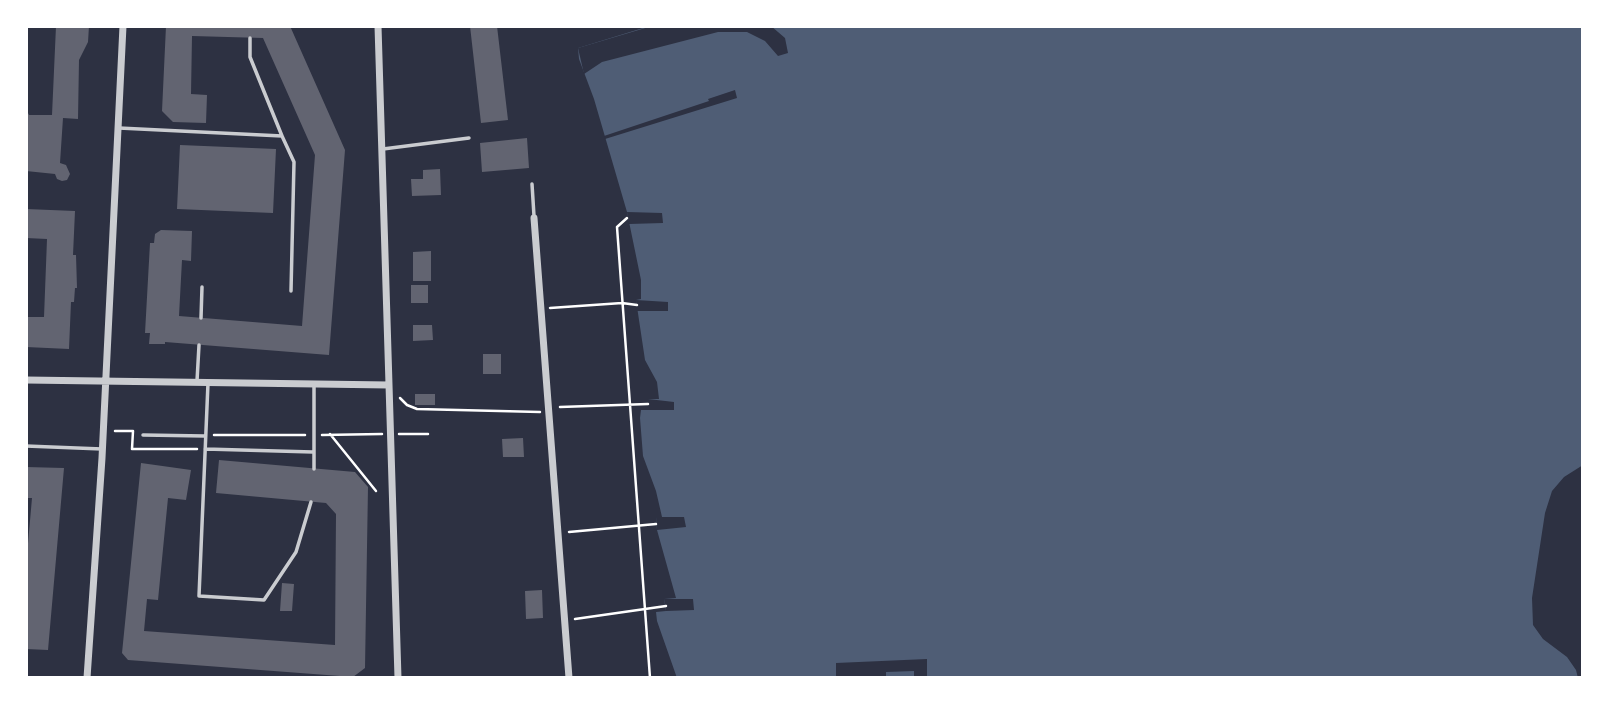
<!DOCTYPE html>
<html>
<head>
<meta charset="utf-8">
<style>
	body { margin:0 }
	#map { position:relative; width:1609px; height:704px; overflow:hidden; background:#2d3142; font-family:Manrope,sans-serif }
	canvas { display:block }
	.frame { position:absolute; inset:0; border:28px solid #fff; pointer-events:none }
</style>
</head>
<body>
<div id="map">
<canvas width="1609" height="704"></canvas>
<div class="frame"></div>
</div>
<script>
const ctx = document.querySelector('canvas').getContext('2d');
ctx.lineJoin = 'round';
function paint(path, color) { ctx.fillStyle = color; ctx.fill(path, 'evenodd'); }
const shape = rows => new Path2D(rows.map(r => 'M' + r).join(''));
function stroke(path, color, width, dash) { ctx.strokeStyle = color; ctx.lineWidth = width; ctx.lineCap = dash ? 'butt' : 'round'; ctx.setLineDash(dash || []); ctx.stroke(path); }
paint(shape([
	[642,26,1583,26,1583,465,1564,477,1552,491,1545,513,1532,598,1533,625,1543,639,1567,657,1576,670,1578,678,677,678,657,621,656,612,666,611,664,599,676,598,657,530,656,517,662,517,656,491,643,456,640,418,641,410,648,410,648,399,659,399,657,382,645,360,636,300,641,299,641,280,627,212,594,99,579,59,578,48,643,28]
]), '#4f5d75');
paint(shape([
	[652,26,771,26,785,38,788,53,778,56,765,41,747,32,718,32,602,62,584,74,578,48],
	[735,90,737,98,605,139,604,136,709,101,708,99],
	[627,212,662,213,663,223,629,224],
	[636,300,668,302,668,311,637,311],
	[648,399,674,402,674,410,648,410],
	[656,517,684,517,686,527,657,530],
	[664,599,693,599,694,610,666,611],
	[927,659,927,678,914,678,914,671,886,672,886,678,836,678,836,663]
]), '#2d3142');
paint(shape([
	[56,26,89,26,88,42,79,60,78,119,63,118,60,163,66,165,70,174,67,180,62,181,57,179,55,174,26,171,26,109,29,115,52,115],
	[166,26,290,26,345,150,329,355,165,342,165,344,149,344,150,333,145,333,150,243,154,243,155,234,161,230,192,231,191,261,182,260,179,316,302,326,315,155,263,38,192,36,191,94,207,95,206,123,173,122,162,111],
	[470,26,497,26,508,120,481,123],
	[527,138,529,168,482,172,480,143],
	[180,145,276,149,273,213,177,209],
	[440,169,441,195,412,196,411,179,423,179,423,170],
	[26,209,75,211,73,255,76,255,77,288,75,288,74,302,71,302,69,349,26,347,26,317,44,317,47,239,26,238],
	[431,251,431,281,413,281,413,252],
	[411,285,428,285,428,303,411,303],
	[413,325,432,325,433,340,413,341],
	[483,354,501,354,501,374,483,374],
	[415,394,435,394,435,405,415,405],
	[523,438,524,457,503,457,502,439],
	[219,460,355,472,368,487,365,668,353,677,128,660,122,653,141,463,191,470,186,500,168,498,158,600,147,599,144,631,335,645,336,514,326,503,216,493],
	[26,467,64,468,48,650,26,649,26,566,32,498,26,498],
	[282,583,294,584,292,611,280,611],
	[542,590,543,618,526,619,525,591]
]), '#626471');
stroke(shape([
	[627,218,617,227,650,678],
	[550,308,622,303,637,305],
	[400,398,407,405,417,409,540,412],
	[560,407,648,404],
	[115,431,133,431,132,449,197,449],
	[330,434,376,491],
	[399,434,428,434],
	[214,435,305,435],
	[322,435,382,434],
	[569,532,656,524],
	[575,619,666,606]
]), '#fff', 2.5);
stroke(shape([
	[250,38,250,57,282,136],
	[119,128,282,136,294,162,291,291],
	[383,149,469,138],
	[532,184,534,216],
	[201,318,202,287],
	[197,381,199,345],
	[208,383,199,596,264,600,296,552,311,502],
	[143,435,205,436],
	[26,446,102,449],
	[205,449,313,452],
	[314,469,314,384]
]), '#caccd0', 3.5);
stroke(shape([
	[378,26,398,678],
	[534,218,569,678],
	[26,380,389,385],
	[87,678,102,458,123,26]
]), '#caccd0', 7);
</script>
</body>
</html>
